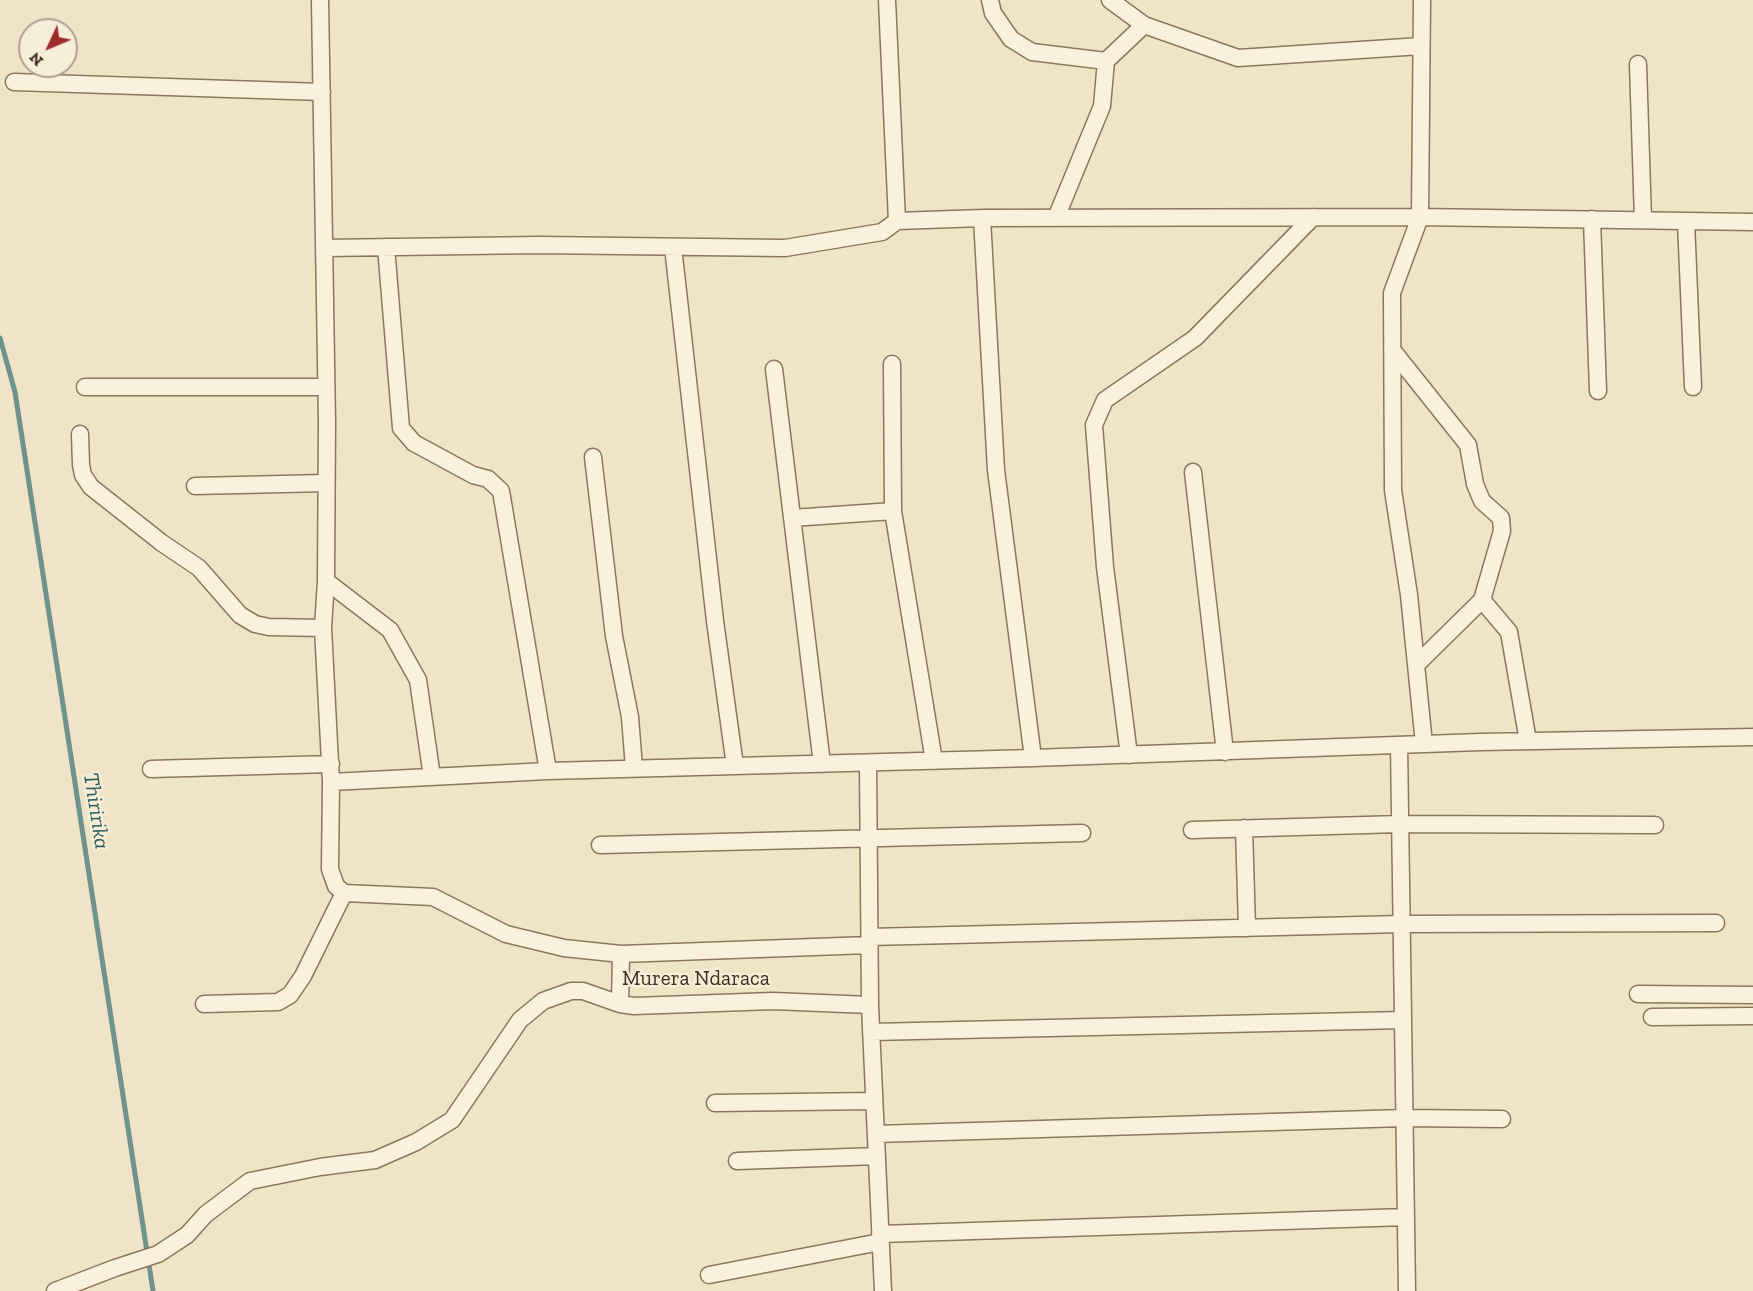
<!DOCTYPE html>
<html>
<head>
<meta charset="utf-8">
<style>
	body { margin:0 }
	#map { position:relative; width:1753px; height:1291px; overflow:hidden; background:#f0e4c8; font-family:"Zilla Slab",serif }
	canvas { display:block }
	.north { position:absolute; left:18px; top:18px; width:60px; height:60px; box-sizing:border-box; background:#f7eed8; border:2px solid #ada18e; border-radius:50%; rotate:226deg; font-size:16px; font-weight:700; line-height:24px; text-align:center; color:#3d2e20 }
	.north::after { content:''; display:block; margin:auto; width:21px; height:27px; background:#9e2a2b; clip-path:polygon(50% 0,100% 100%,50% 72%,0 100%) }
</style>
</head>
<body>
<div id="map">
<canvas width="1753" height="1291"></canvas>
<div class="north">N</div>
</div>
<script>
const ctx = document.querySelector('canvas').getContext('2d');
ctx.lineJoin = 'round';
const shape = rows => new Path2D(rows.map(r => 'M' + r).join(''));
function stroke(path, color, width, dash) { ctx.strokeStyle = color; ctx.lineWidth = width; ctx.lineCap = dash ? 'butt' : 'round'; ctx.setLineDash(dash || []); ctx.stroke(path); }
function label(font, color, halo, rows, align = 'center') {
  ctx.font = font + ' "Zilla Slab",serif'; ctx.lineWidth = 4.5; ctx.setLineDash([]); ctx.textBaseline = 'middle'; ctx.strokeStyle = halo; ctx.fillStyle = color; for (const [text, x, y, turn = 0] of rows) {
    ctx.save(); ctx.translate(x, y); ctx.rotate((+turn || 0) * Math.PI / 180); ctx.textAlign = isNaN(turn) ? turn : align; if (halo) ctx.strokeText(text, 0, 0); ctx.fillText(text, 0, 0); ctx.restore();
  }
}
stroke(shape([
	[0,338,15,392,153,1291]
]), '#6f938a', 5);
const street = shape([
	[320,0,327,421,326,581,323,628,331,782,548,771,1033,758,1480,742,1753,737],
	[887,0,897,221,982,218,1420,217,1753,222],
	[990,0,993,13,1011,39,1032,52,1106,61],
	[1110,0,1144,25,1238,58,1421,46],
	[1422,0,1420,217,1392,293,1393,490,1409,595,1424,744],
	[1638,64,1643,220],
	[14,82,322,92],
	[982,218,996,470,1033,758],
	[1056,218,1102,106,1106,61,1144,25],
	[1592,219,1598,391],
	[1686,221,1693,387],
	[386,247,401,428,414,443,473,475,488,479,501,491,548,771],
	[673,247,715,621,735,766],
	[324,248,539,245,785,248,882,232,897,221],
	[1393,351,1468,445,1475,484,1482,501,1501,518,1502,531,1482,600],
	[892,364,893,511,934,761],
	[774,369,822,764],
	[85,387,326,387],
	[80,434,81,465,83,475,91,487,162,543,199,568,240,615,255,624,269,627,323,628],
	[593,457,614,636,630,717,634,768],
	[1193,472,1225,752],
	[195,486,326,483],
	[792,518,893,511],
	[326,581,390,630,418,680,432,777],
	[1416,665,1482,600,1509,632,1528,741],
	[1399,745,1407,1291],
	[1129,755,1105,567,1094,425,1105,400,1195,338,1313,217],
	[868,763,870,1005],
	[151,769,331,764],
	[331,782,330,869,336,886,344,893,433,897,506,934,564,948,621,954],
	[1244,828,1247,928],
	[1192,830,1400,824,1655,825],
	[600,845,1082,833],
	[870,937,1401,924,1716,923],
	[1638,994,1753,995],
	[204,1004,278,1002,290,995,303,976,344,893],
	[620,1004,621,954,869,945],
	[1652,1017,1753,1016],
	[871,1032,1403,1020],
	[715,1103,874,1101],
	[876,1134,1404,1118,1502,1119],
	[737,1161,877,1156],
	[880,1234,1406,1217],
	[709,1275,880,1242],
	[55,1291,115,1268,158,1254,187,1235,206,1214,250,1181,320,1167,375,1160,416,1142,452,1120,520,1020,543,1001,571,991,583,991,620,1004,634,1006,773,1001,870,1005,883,1291]
]);
stroke(street, '#8d765c', 19);
stroke(street, '#faf1dc', 16);
label('21px', '#3d2e20', '#f7eed8', [
	["Murera Ndaraca",696,979]
]);
label('italic 22px', '#2f5d5a', '#f7eed8', [
	["Thiririka",96,811,81]
]);
</script>
</body>
</html>
